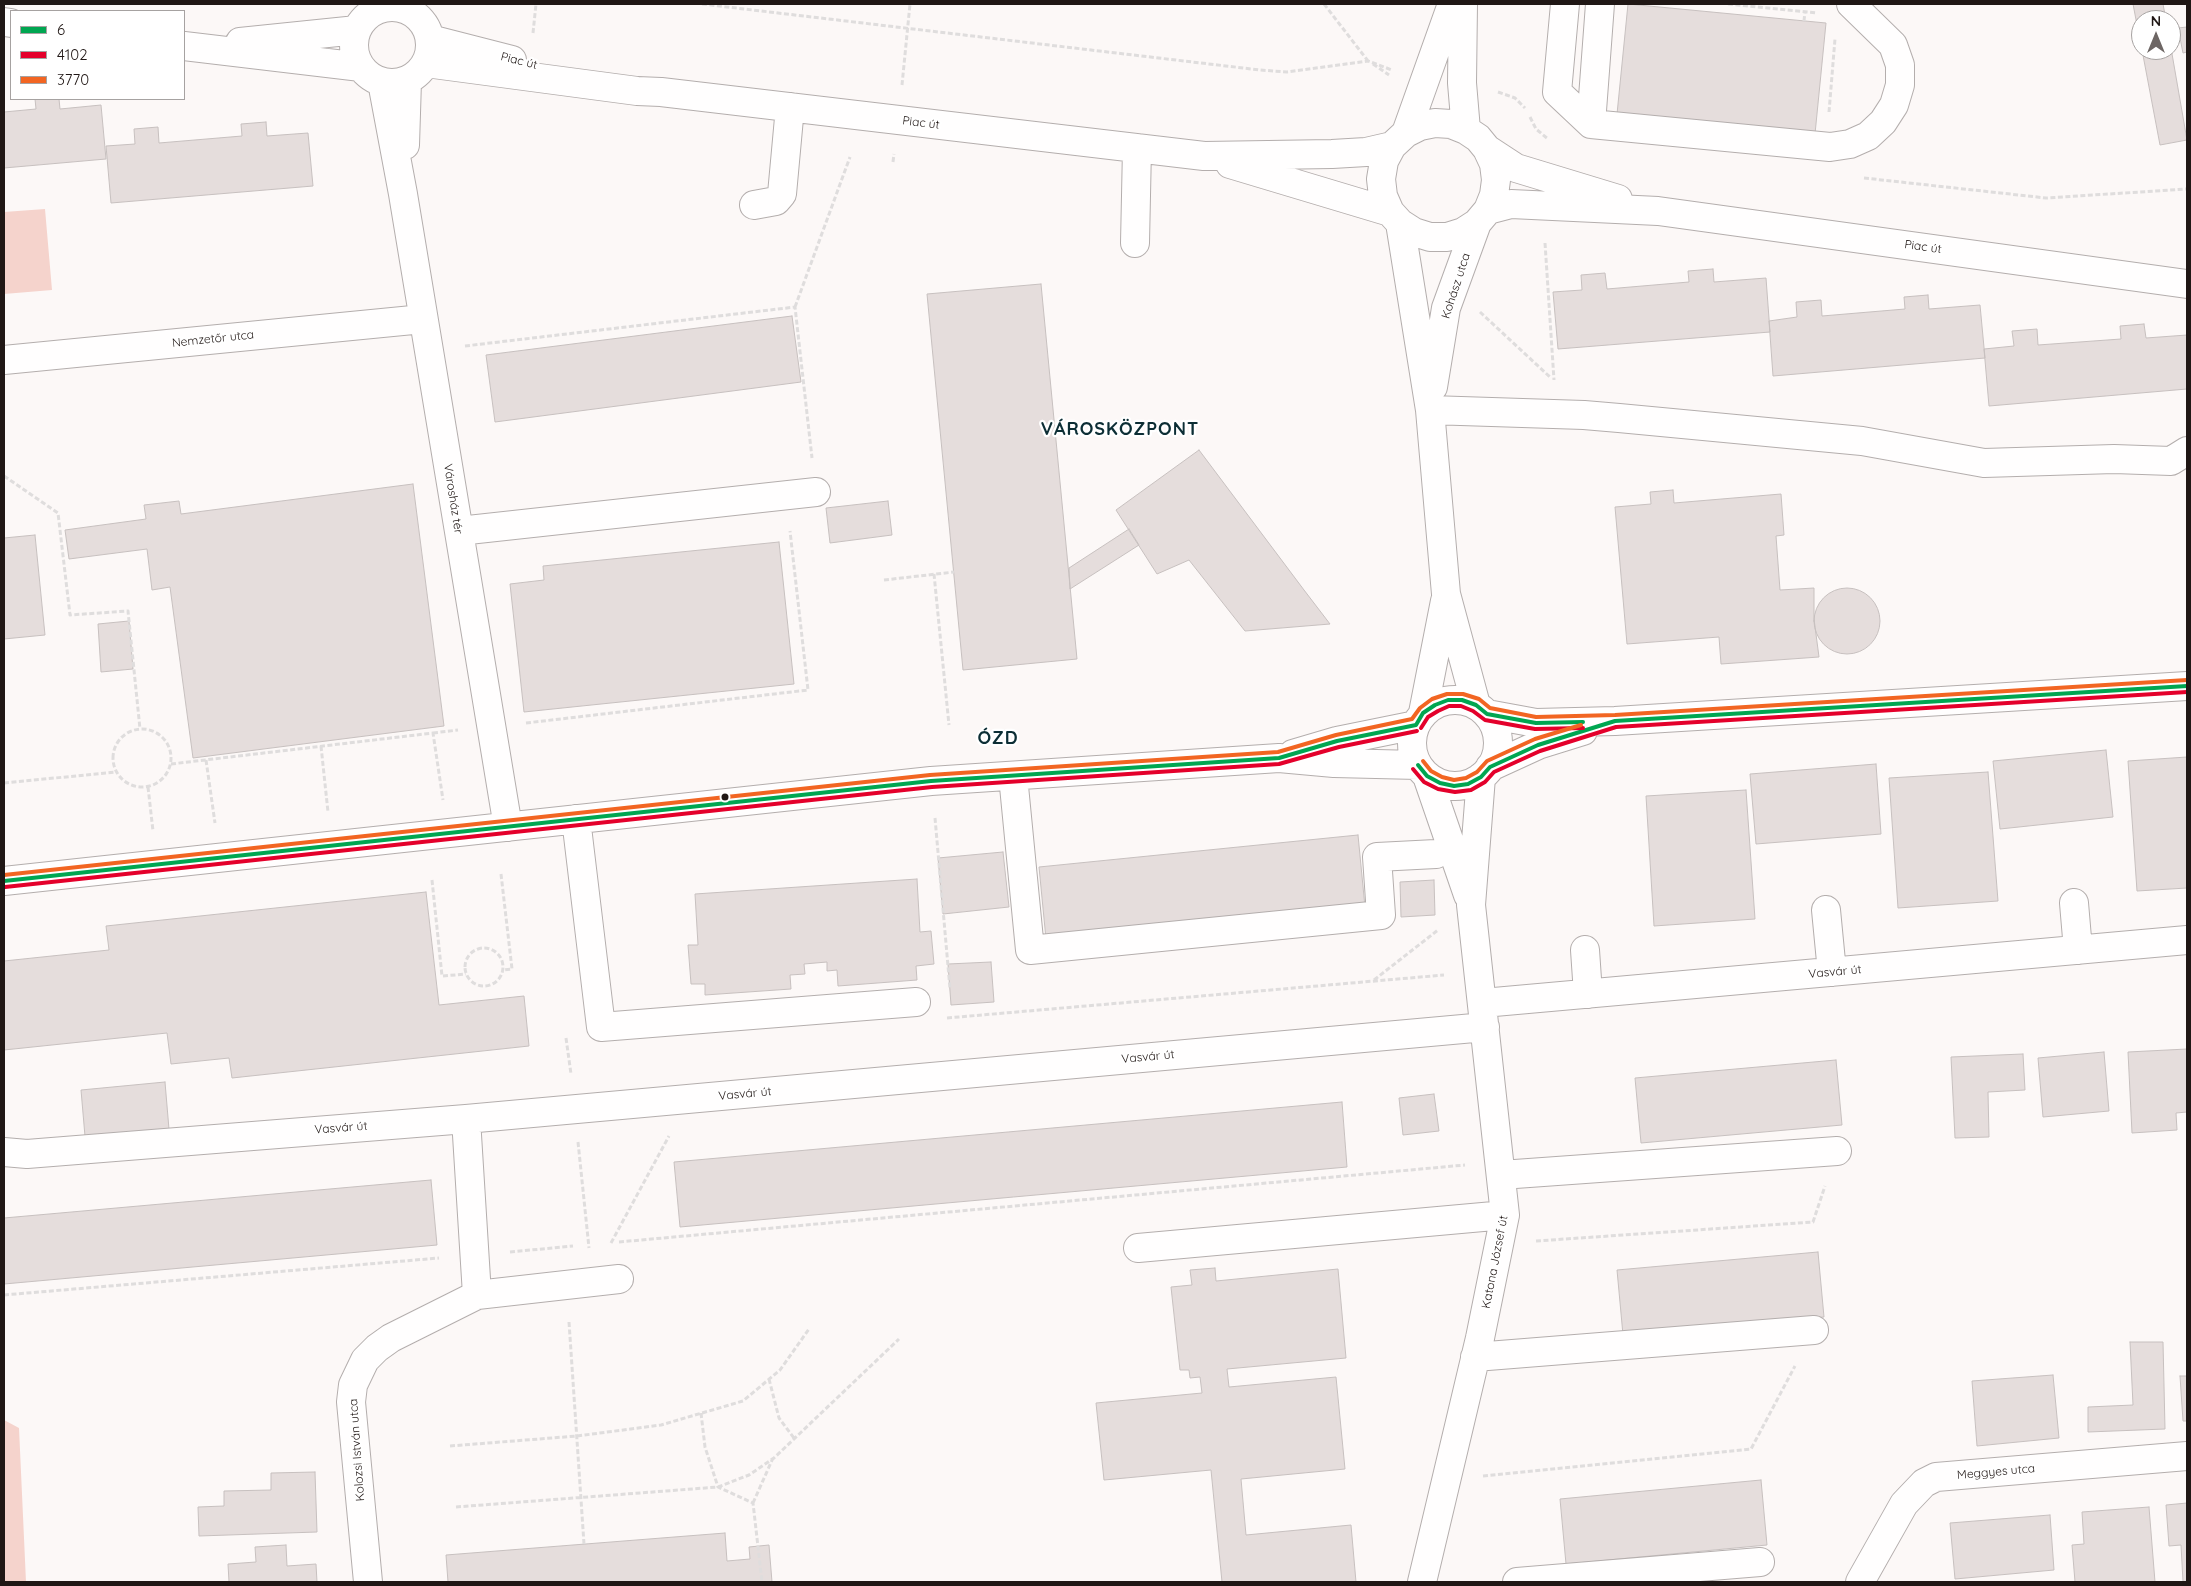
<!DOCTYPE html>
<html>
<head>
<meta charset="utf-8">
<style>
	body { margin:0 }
	#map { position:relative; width:2191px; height:1586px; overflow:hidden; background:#fcf8f7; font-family:Quicksand,sans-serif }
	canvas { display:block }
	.frame { position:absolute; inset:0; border:5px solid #201715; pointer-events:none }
	.legend { position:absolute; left:10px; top:10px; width:175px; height:90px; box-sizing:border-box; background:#fff; border:1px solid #a6a2a1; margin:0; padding:6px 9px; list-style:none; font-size:15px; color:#201715 }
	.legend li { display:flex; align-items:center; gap:10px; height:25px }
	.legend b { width:25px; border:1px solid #a6a2a1 }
	.north { position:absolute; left:2131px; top:10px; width:50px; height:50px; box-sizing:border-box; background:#fff; border:1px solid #a6a2a1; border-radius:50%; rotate:0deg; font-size:14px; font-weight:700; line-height:20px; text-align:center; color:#201715 }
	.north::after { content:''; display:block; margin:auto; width:18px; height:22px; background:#6d6664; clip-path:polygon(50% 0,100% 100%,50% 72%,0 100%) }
</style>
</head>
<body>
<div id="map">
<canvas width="2191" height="1586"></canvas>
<div class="frame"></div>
<ul class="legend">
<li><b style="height:6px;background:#00a651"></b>6</li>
<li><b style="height:6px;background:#e4002b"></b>4102</li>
<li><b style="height:6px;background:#f26522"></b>3770</li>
</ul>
<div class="north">N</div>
</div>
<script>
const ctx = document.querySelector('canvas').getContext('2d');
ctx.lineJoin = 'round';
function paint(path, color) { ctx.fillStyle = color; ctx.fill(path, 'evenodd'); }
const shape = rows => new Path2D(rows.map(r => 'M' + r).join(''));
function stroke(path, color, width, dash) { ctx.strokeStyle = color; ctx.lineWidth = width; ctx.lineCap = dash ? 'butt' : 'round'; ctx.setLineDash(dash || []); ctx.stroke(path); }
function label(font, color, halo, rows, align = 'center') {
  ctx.font = font + ' Quicksand,sans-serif'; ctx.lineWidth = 4.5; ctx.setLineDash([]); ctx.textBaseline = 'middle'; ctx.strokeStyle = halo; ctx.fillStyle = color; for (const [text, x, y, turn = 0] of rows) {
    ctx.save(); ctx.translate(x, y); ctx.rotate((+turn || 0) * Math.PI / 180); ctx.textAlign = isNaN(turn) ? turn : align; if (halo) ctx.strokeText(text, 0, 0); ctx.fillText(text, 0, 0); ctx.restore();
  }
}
paint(shape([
	[45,209,52,290,4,294,4,212],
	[4,1420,19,1428,26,1582,4,1582]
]), '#f5d3cc');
const building = shape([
	[1628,4,1826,23,1815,134,1617,114,1628,4],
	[2133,4,2163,4,2166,20,2141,20,2141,46,2133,4],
	[2187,27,2187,52,2183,53,2178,28,2187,27],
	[2171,48,2187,140,2160,145,2142,50,2171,50,2171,48],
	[35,99,59,99,60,109,101,105,106,159,4,168,4,112,36,109,35,99],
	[266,122,267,136,308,133,313,186,111,203,106,146,135,144,134,129,158,127,159,143,242,136,241,124,266,122],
	[1713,269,1714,282,1766,278,1770,332,1558,349,1553,292,1582,290,1581,275,1605,273,1607,289,1689,282,1688,271,1713,269],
	[1041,284,1077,659,963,670,927,294,1041,284],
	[1928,295,1929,309,1980,305,1985,358,1773,376,1769,321,1797,317,1796,302,1821,300,1822,316,1905,309,1904,297,1928,295],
	[792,316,801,382,495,422,486,355,792,316],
	[2144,324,2146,338,2187,335,2187,389,1989,406,1984,349,2014,346,2012,331,2037,329,2038,345,2121,339,2120,326,2144,324],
	[1199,450,1304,590,1330,624,1245,631,1189,560,1157,574,1116,510,1199,450],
	[413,484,444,726,193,758,170,587,152,590,147,549,69,559,65,530,146,519,144,505,179,501,181,514,413,484],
	[1673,490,1674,503,1781,494,1784,535,1776,536,1780,590,1814,588,1814,619,1819,657,1721,664,1719,637,1627,644,1615,507,1651,504,1650,492,1673,490],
	[888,501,892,535,830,543,826,508,888,501],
	[1129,529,1139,545,1070,589,1069,568,1129,529],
	[35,535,45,635,4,639,4,538,35,535],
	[779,542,794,684,524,712,510,584,544,580,543,566,779,542],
	'1814 621a33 33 0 1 1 66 0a33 33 0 1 1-66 0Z',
	[129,621,133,669,101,672,98,624,129,621],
	[2106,750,2113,817,2000,829,1993,761,2106,750],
	[2187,757,2187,888,2137,891,2128,761,2187,757],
	[1876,764,1881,834,1756,844,1750,774,1876,764],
	[1988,772,1998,901,1898,908,1889,778,1988,772],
	[1746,790,1755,919,1654,926,1646,796,1746,790],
	[1358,835,1365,907,1046,939,1039,867,1358,835],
	[1003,852,1009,907,943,914,938,858,1003,852],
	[917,879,920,932,931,931,934,964,916,966,917,980,838,986,837,970,827,971,827,962,804,964,805,974,790,975,791,989,705,995,705,984,691,984,688,945,698,945,695,894,917,879],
	[1434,880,1435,915,1401,917,1400,882,1434,880],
	[426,892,439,1005,524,996,529,1046,232,1078,229,1058,171,1064,167,1033,4,1050,4,961,109,950,106,926,426,892],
	[991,962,994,1002,951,1005,948,964,991,962],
	[2187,1049,2187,1112,2176,1113,2177,1130,2132,1133,2128,1052,2187,1049],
	[2104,1052,2109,1111,2043,1117,2038,1058,2104,1052],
	[2023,1054,2025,1090,1988,1092,1989,1137,1955,1138,1951,1057,2023,1054],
	[1836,1060,1842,1125,1641,1143,1635,1078,1836,1060],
	[165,1082,170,1141,86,1148,81,1090,165,1082],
	[1434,1094,1439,1131,1403,1135,1399,1098,1434,1094],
	[1342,1102,1347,1167,680,1227,674,1162,1342,1102],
	[431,1180,437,1245,4,1284,4,1218,431,1180],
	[1818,1252,1824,1317,1623,1335,1617,1270,1818,1252],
	[1215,1268,1216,1281,1338,1269,1346,1358,1227,1369,1229,1387,1336,1377,1345,1469,1241,1479,1246,1535,1351,1525,1356,1582,1222,1582,1211,1470,1104,1480,1096,1403,1202,1393,1200,1377,1190,1378,1189,1370,1180,1370,1171,1287,1192,1285,1190,1270,1215,1268],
	[2130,1342,2163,1342,2165,1429,2088,1432,2088,1407,2133,1405,2130,1342],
	[2053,1375,2059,1438,1977,1446,1972,1381,2053,1375],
	[2180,1376,2187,1376,2187,1421,2183,1421,2180,1376],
	[315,1472,317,1532,199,1536,198,1507,224,1506,224,1491,271,1490,271,1473,315,1472],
	[1761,1480,1767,1545,1566,1564,1560,1499,1761,1480],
	[2187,1503,2187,1582,2183,1582,2181,1545,2169,1546,2166,1505,2187,1503],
	[2149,1507,2155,1582,2075,1582,2072,1545,2084,1544,2082,1512,2149,1507],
	[2050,1515,2054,1570,1955,1579,1950,1523,2050,1515],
	[725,1533,727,1561,750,1559,749,1547,769,1545,772,1582,448,1582,446,1555,725,1533],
	[286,1545,287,1566,316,1564,317,1582,229,1582,228,1564,256,1562,255,1547,286,1545]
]);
paint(building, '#e5dddc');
stroke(building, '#c7c0bf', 1);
const minor = shape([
	[1463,4,1462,83,1466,130],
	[1565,4,1557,92,1591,124],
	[1600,4,1591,124,1830,147,1850,144,1868,136,1883,122,1894,105,1900,85,1900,65,1893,45,1851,4],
	'354 45a38 38 0 1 1 76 0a38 38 0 1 1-76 0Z',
	[4,22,11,23],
	[430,39,512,60],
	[240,42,357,30],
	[184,46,361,67],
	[426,63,637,91,661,92,1204,156,1332,154,1366,152,1392,146],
	[382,82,403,194,508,827],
	[1406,133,1452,4],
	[405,145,407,81],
	[1487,149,1516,168,1618,199],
	[1230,164,1390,212,1400,223,1414,232,1430,237,1447,237,1463,232,1477,223,1488,210,1494,195,1496,180,1494,164,1487,149,1478,138,1466,130,1451,124,1435,123,1420,126,1406,133,1392,146,1384,161,1381,179,1383,196,1390,212],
	[754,205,776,201,782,194,790,107],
	[1488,210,1511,204,1658,211,2187,284],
	[1400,223,1430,410,1446,594,1476,705],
	[1135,243,1137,148],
	[4,360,423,319],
	[1433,387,1446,308,1477,223],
	[1430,410,1584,415,1619,418,1862,441,1984,463,2114,459,2171,461,2187,451],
	[459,531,816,492],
	'1412 743a43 43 0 1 1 86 0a43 43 0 1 1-86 0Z',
	[1423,713,1445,601],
	[1487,714,1536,723,1615,721,2187,686],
	[1293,754,1337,741,1416,725],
	[1490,767,1538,745,1583,731],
	[1013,776,1030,950,1381,915,1377,857,1436,854],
	[1427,776,1468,895],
	[576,819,601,1027,916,1002],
	[4,881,931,781,1279,758,1334,763,1418,765],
	[2074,903,2078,950],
	[1826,910,1832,972],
	[1585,950,1588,994],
	[1483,1003,2187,940],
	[466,1119,477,1295],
	[4,1152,27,1154,466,1119,1485,1027],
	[1501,1175,1837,1151],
	[1138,1248,1505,1215],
	[1475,1357,1814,1330],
	[368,1582,351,1402,353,1385,365,1360,377,1348,391,1338,477,1295,619,1279],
	[1422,1582,1480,1338,1505,1215,1471,905,1481,777],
	[1517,1582,1760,1562],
	[1860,1582,1904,1504,1924,1483,1936,1477,2187,1456]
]);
stroke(minor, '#b4aead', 30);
stroke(shape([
	[702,4,1260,70,1287,72,1368,61,1392,70],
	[1324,4,1368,61],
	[1728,4,1817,13],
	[1804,21,1805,11],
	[533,33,536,4],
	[1373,64,1389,75],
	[902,85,910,4],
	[1498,92,1515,98,1525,108],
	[1829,112,1835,39],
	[1530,117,1536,129,1548,139],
	[893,162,894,154],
	[1864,178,2046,198,2187,189],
	[1545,243,1554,380],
	[795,307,850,157],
	[1480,312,1551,378],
	[465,346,795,307,812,458],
	[4,476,58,513,70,615,128,611,140,729],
	[934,574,949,725],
	[884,580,954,572],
	[526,723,808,690,790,531],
	'113 758a29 29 0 1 1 58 0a29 29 0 1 1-58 0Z',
	[433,733,458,730],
	[321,746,328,812],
	[206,760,215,823],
	[171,764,433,733,443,800],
	[4,783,116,772],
	[148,787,153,831],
	[935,818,950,989],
	[501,874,512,969,504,970],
	[432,880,442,976,466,974],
	'465 967a19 19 0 1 1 38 0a19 19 0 1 1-38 0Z',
	[1374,980,1438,930],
	[947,1018,1444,975],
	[566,1038,571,1074],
	[578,1142,589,1248],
	[1536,1241,1813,1222,1825,1186],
	[619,1242,1465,1165],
	[611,1243,669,1136],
	[510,1252,573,1246],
	[4,1295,439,1258],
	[569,1322,584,1544],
	[769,1379,779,1418,794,1438],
	[701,1413,705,1447,718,1487,753,1503,762,1582],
	[450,1446,577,1436,661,1425,743,1401,780,1370,809,1329],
	[1483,1476,1751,1449,1795,1366],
	[753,1503,773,1458],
	[456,1507,718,1487,749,1475,774,1458,899,1339]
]), '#dfdddd', 3, [5, 2.5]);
stroke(minor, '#fffefe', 28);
stroke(shape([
	[1416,725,1423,713,1435,705,1448,700,1462,700,1476,705,1487,714,1536,723,1583,722],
	[1418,765,1427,776,1440,783,1454,786,1468,784,1481,777,1490,767,1538,745,1615,721,2187,686],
	[4,881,931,781,1279,758,1337,741,1416,725]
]), '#00a651', 4);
stroke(shape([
	[1421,728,1428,717,1438,711,1449,706,1461,706,1473,711,1485,720,1535,729,1583,728],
	[1413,769,1424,782,1438,789,1455,792,1471,790,1485,782,1494,772,1540,751,1616,727,2187,692],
	[5,887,932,787,1279,764,1339,747,1417,731]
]), '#e4002b', 4);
stroke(shape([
	[1423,761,1431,771,1442,777,1454,780,1466,778,1477,772,1487,761,1535,739,1581,725],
	[4,875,930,775,1278,752,1336,735,1412,719,1420,708,1432,699,1447,694,1463,694,1479,699,1490,708,1536,717,1615,715,2187,680]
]), '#f26522', 4);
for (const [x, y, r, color] of [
	[725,797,4.5,"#201715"]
]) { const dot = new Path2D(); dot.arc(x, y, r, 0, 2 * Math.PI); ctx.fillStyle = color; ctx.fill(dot); stroke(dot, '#fff', 2); }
label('12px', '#201715', '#fff', [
	["Piac út",519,61,14],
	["Piac út",921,123,7],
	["Piac út",1923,247,8],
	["Kohász utca",1456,286,-72],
	["Nemzetőr utca",213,339,-6],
	["Városház tér",453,499,81],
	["Vasvár út",1835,972,-5],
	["Vasvár út",1148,1057,-5],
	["Vasvár út",745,1094,-5],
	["Vasvár út",341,1128,-4],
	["Katona József út",1495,1262,-79],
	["Kolozsi István utca",357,1450,-94],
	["Meggyes utca",1996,1472,-5]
]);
ctx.letterSpacing = '1px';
label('bold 18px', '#0c2e35', '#fff', [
	["VÁROSKÖZPONT",1120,430],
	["ÓZD",998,739]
]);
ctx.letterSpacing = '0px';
</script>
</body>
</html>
